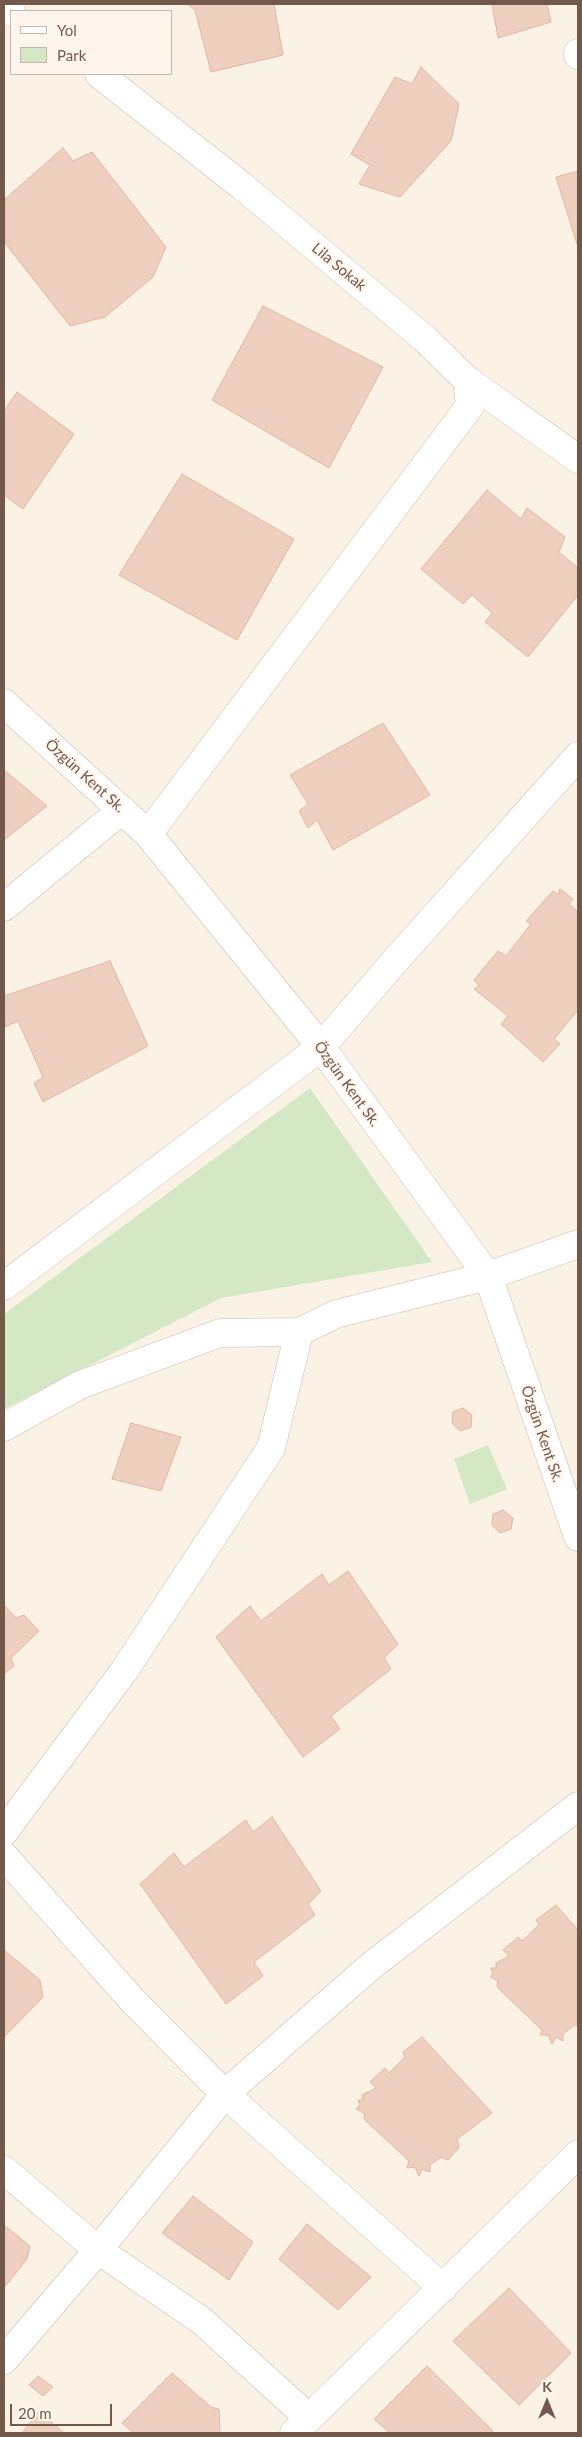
<!DOCTYPE html>
<html>
<head>
<meta charset="utf-8">
<style>
	body { margin:0 }
	#map { position:relative; width:582px; height:2437px; overflow:hidden; background:#fbf2e6; font-family:Lato,sans-serif }
	canvas { display:block }
	.frame { position:absolute; inset:0; border:5px solid #73584c; pointer-events:none }
	.legend { position:absolute; left:10px; top:10px; width:162px; height:65px; box-sizing:border-box; background:#fef6ec; border:1px solid #c6b7ac; margin:0; padding:6px 9px; list-style:none; font-size:15px; color:#73584c }
	.legend li { display:flex; align-items:center; gap:10px; height:25px }
	.legend b { width:25px; border:1px solid #c6b7ac }
	.north { position:absolute; left:522px; top:2377px; width:50px; height:50px; -webkit-text-stroke:4px #fef6ec; paint-order:stroke; rotate:0deg; font-size:14px; font-weight:700; line-height:20px; text-align:center; color:#73584c }
	.north::after { content:''; display:block; margin:auto; width:18px; height:22px; background:#73584c; clip-path:polygon(50% 0,100% 100%,50% 72%,0 100%) }
	.scale { position:absolute; left:10px; top:2404px; width:102px; height:22px; box-sizing:border-box; border:2px solid #73584c; border-top:0; padding-left:6px; font-size:15px; line-height:18px; white-space:nowrap; color:#73584c; -webkit-text-stroke:4px #fef6ec; paint-order:stroke }
</style>
</head>
<body>
<div id="map">
<canvas width="582" height="2437"></canvas>
<div class="frame"></div>
<ul class="legend">
<li><b style="height:6px;background:#fff"></b>Yol</li>
<li><b style="height:14px;background:#d5e8c5"></b>Park</li>
</ul>
<div class="north">K</div>
<div class="scale">20 m</div>
</div>
<script>
const ctx = document.querySelector('canvas').getContext('2d');
ctx.lineJoin = 'round';
function paint(path, color) { ctx.fillStyle = color; ctx.fill(path, 'evenodd'); }
const shape = rows => new Path2D(rows.map(r => 'M' + r).join(''));
function stroke(path, color, width, dash) { ctx.strokeStyle = color; ctx.lineWidth = width; ctx.lineCap = dash ? 'butt' : 'round'; ctx.setLineDash(dash || []); ctx.stroke(path); }
function label(font, color, halo, rows, align = 'center') {
  ctx.font = font + ' Lato,sans-serif'; ctx.lineWidth = 4.5; ctx.setLineDash([]); ctx.textBaseline = 'middle'; ctx.strokeStyle = halo; ctx.fillStyle = color; for (const [text, x, y, turn = 0] of rows) {
    ctx.save(); ctx.translate(x, y); ctx.rotate((+turn || 0) * Math.PI / 180); ctx.textAlign = isNaN(turn) ? turn : align; if (halo) ctx.strokeText(text, 0, 0); ctx.fillText(text, 0, 0); ctx.restore();
  }
}
paint(shape([
	[310,1088,432,1262,221,1298,4,1409,4,1314],
	[488,1445,507,1489,470,1504,454,1459]
]), '#d5e8c5');
const building = shape([
	[187,4,274,4,283,55,211,72,195,10,187,4],
	[492,4,547,4,551,22,498,38,492,4],
	[421,67,459,104,451,141,400,197,359,184,370,165,351,154,395,77,412,84,421,67],
	[63,148,73,161,92,152,166,247,153,277,105,317,70,326,5,243,5,199,63,148],
	[578,171,578,244,577,244,556,177,578,171],
	[263,306,383,367,329,468,212,400,263,306],
	[17,392,74,434,23,509,4,495,4,411,17,392],
	[182,474,294,539,237,640,119,575,182,474],
	[487,490,521,519,527,508,565,537,559,552,578,568,578,595,528,657,485,622,492,613,472,595,463,604,421,569,487,490],
	[383,723,430,795,333,850,317,820,308,828,299,811,308,804,290,775,383,723],
	[4,770,47,806,4,840,4,770],
	[560,889,573,899,569,904,578,912,578,1010,554,1039,560,1044,543,1062,501,1024,508,1016,474,989,479,985,474,980,498,951,506,956,531,924,526,921,553,891,558,895,560,889],
	[110,961,148,1046,43,1102,34,1083,43,1077,18,1021,5,1027,4,996,110,961],
	[463,1408,472,1415,471,1427,460,1431,452,1423,453,1412,463,1408],
	[131,1423,181,1437,161,1491,112,1479,131,1423],
	[503,1510,513,1518,511,1529,500,1533,492,1525,493,1514,503,1510],
	[348,1571,398,1644,384,1658,391,1669,331,1716,340,1729,303,1757,216,1637,250,1606,261,1621,322,1574,329,1585,348,1571],
	[4,1605,16,1618,24,1615,39,1631,11,1658,14,1666,4,1674,4,1605],
	[272,1817,321,1891,308,1904,315,1915,254,1962,263,1976,226,2004,140,1884,174,1853,184,1867,246,1820,253,1832,272,1817],
	[556,1905,578,1930,578,2027,575,2025,563,2034,563,2041,556,2037,552,2044,548,2035,540,2035,542,2030,497,1987,498,1981,490,1977,493,1974,491,1968,496,1968,496,1963,509,1956,503,1950,518,1937,522,1941,539,1925,536,1920,556,1905],
	[4,1950,40,1980,43,1997,4,2037,4,1950],
	[422,2037,492,2113,457,2139,459,2148,448,2160,441,2157,430,2165,430,2172,422,2169,419,2176,415,2167,407,2168,409,2161,364,2119,365,2114,356,2109,360,2105,358,2100,363,2100,362,2095,376,2088,370,2082,385,2068,389,2073,405,2057,403,2052,422,2037],
	[193,2196,253,2242,229,2280,162,2233,193,2196],
	[307,2224,371,2277,338,2310,279,2259,307,2224],
	[4,2225,30,2246,27,2259,4,2288,4,2225],
	[509,2288,571,2353,519,2405,453,2341,509,2288],
	[427,2366,493,2431,491,2433,390,2433,374,2419,427,2366],
	[172,2373,211,2407,219,2409,220,2431,217,2433,134,2433,122,2423,172,2373],
	[38,2376,53,2387,43,2396,29,2385,38,2376],
	[39,2411,64,2433,22,2433,39,2411]
]);
paint(building, '#efcfbf');
stroke(building, '#e1b5a0', 1);
const street = shape([
	[4,6,11,12],
	[578,53,578,55],
	[99,74,242,186,425,339,467,380,578,459],
	[4,703,148,834,321,1047,488,1276,578,1537],
	[148,834,470,406,467,380],
	[4,907,122,810],
	[4,1286,321,1047,395,961,578,756],
	[4,1427,80,1385,220,1333,299,1332],
	[4,1832,124,1671,271,1448,299,1332,336,1314,488,1276,578,1244],
	[4,1856,133,2001,225,2094,443,2288],
	[4,2170,98,2250,202,2321,309,2418],
	[4,2360,98,2250,225,2094,371,1966,578,1806],
	[294,2433,578,2154]
]);
stroke(street, '#ccb9ad', 29);
stroke(street, '#fff', 28);
label('15px', '#73584c', '#fef6ec', [
	["Lila Sokak",339,267,40],
	["Özgün Kent Sk.",85,776,42],
	["Özgün Kent Sk.",347,1084,54],
	["Özgün Kent Sk.",542,1434,71]
]);
</script>
</body>
</html>
